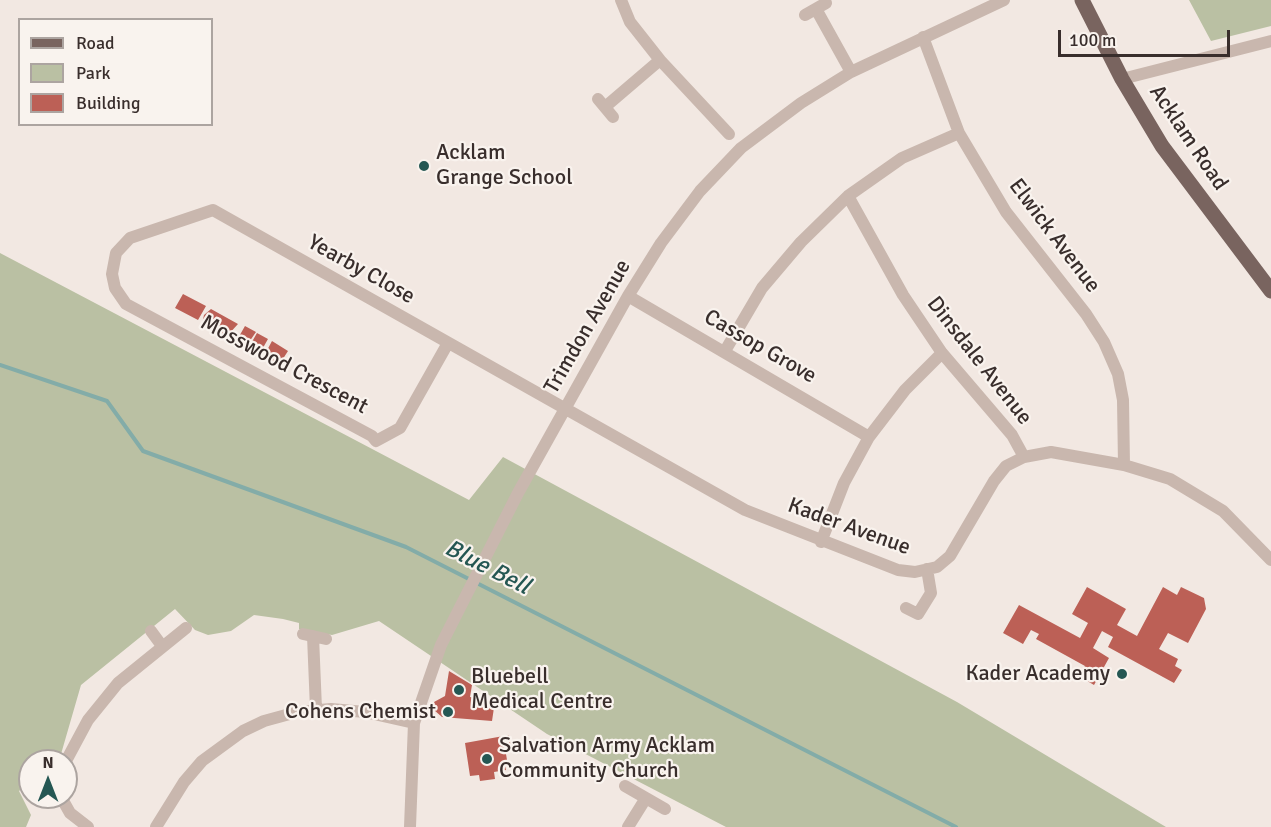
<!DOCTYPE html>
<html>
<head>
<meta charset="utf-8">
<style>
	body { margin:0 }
	#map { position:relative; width:1271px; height:827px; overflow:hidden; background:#f2e8e2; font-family:Signika,sans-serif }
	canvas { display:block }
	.legend { position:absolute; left:18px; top:18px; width:195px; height:108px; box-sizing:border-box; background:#f9f3ee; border:2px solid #aca4a0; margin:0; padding:8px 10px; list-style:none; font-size:18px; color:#392e2c }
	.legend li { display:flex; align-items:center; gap:12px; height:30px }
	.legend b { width:30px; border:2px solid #aca4a0 }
	.north { position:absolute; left:18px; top:749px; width:60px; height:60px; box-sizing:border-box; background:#f9f3ee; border:2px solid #aca4a0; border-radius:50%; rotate:0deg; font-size:16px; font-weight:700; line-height:24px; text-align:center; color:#392e2c }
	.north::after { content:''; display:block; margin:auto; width:21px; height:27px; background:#255753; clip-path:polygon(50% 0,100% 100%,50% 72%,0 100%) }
	.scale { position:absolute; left:1058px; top:30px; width:172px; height:27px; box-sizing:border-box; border:3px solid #392e2c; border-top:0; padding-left:8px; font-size:18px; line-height:21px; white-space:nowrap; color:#392e2c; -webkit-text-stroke:4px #f9f3ee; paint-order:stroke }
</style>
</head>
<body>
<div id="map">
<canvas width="1271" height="827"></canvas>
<ul class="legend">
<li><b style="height:8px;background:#79645f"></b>Road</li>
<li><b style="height:16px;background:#bac0a3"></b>Park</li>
<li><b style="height:16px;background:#bc6056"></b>Building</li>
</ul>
<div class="north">N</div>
<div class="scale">100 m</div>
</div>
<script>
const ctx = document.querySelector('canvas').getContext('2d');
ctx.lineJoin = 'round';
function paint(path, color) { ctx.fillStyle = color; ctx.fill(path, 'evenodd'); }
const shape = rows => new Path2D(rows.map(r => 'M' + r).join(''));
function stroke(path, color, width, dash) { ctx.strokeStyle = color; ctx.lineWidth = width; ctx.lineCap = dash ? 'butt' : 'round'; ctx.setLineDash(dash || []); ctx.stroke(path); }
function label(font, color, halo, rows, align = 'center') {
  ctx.font = font + ' Signika,sans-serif'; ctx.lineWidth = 4.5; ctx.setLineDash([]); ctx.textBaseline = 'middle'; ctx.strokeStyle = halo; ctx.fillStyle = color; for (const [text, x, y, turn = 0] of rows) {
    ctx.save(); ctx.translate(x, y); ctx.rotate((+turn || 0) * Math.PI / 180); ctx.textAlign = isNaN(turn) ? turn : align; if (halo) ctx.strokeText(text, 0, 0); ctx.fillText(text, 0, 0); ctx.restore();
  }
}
paint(shape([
	[1189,0,1271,0,1271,26,1211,41],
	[0,253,469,500,503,457,957,702,1166,827,726,827,547,734,379,621,332,635,299,629,299,623,283,619,254,615,231,631,208,635,195,630,175,609,81,685,59,761,30,761,30,783,19,791,31,815,26,827,0,827]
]), '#bac0a3');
stroke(shape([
	[0,365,107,401,143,451,406,547,956,827]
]), '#83aca8', 4);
paint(shape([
	[183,294,206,306,198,320,175,308],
	[211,309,238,324,227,336,202,324,204,315],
	[245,326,256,332,247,345,237,340],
	[257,333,268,339,260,353,249,347],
	[272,341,288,351,279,365,264,356],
	[1087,587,1126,609,1117,625,1137,636,1163,587,1177,595,1181,587,1204,598,1206,609,1188,643,1168,633,1159,649,1178,659,1175,666,1182,670,1174,683,1108,647,1113,637,1102,631,1093,648,1109,658,1094,685,1079,676,1085,666,1036,639,1039,634,1031,630,1023,644,1003,633,1019,605,1080,638,1088,623,1072,614],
	[449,671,472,685,470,697,495,701,492,721,442,717,434,710,434,702,445,696],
	[509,735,511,747,505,748,508,766,505,766,506,770,494,772,495,779,480,781,479,775,470,776,465,743]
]), '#bc6056');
stroke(shape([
	[621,0,630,22,660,60,729,134],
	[816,9,851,72],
	[805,15,826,3],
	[923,37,959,133,1006,212,1086,314,1104,342,1118,374,1123,400,1124,465],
	[1122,79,1271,41],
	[598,99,613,117],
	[605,107,660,60],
	[848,196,903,295,942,353,1012,435,1024,457],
	[628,296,869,437],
	[448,343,400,428,376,441,372,436,126,304,115,288,112,274,116,253,130,238,213,210,745,510,898,570,915,572,937,567,950,556,994,481,1006,466,1024,457,1051,452,1124,465,1170,479,1223,511,1271,560],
	[725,351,762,288,801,242,848,196,902,158,959,133],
	[821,542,844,483,869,437,905,390,942,353],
	[906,608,918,614,931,593,927,569],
	[151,631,162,646],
	[303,634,326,639],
	[313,636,316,709],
	[66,761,88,720,118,683,186,628],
	[625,786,665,809],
	[61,797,70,813,88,827],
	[156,827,184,782,202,761,243,731,264,721,297,712,331,709,365,712,414,723],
	[410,827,414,723,441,645,518,493,628,296,661,243,700,191,741,148,801,103,851,72,1004,0],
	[628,827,646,798]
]), '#c9b7ae', 12);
stroke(shape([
	[1082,0,1122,79,1162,146,1271,291]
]), '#79645f', 15);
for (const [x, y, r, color] of [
	[424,166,6,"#255753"],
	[1122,674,6,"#255753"],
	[459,690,6,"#255753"],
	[448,712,6,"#255753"],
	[487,759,6,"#255753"]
]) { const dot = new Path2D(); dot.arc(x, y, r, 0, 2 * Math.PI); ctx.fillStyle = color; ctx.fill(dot); stroke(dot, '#f9f3ee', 2); }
label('22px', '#392e2c', '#f9f3ee', [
	["Acklam Road",1188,138,56],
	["Elwick Avenue",1054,236,53],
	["Yearby Close",361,270,29],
	["Trimdon Avenue",588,327,-60],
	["Cassop Grove",760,347,30],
	["Dinsdale Avenue",979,361,52],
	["Mosswood Crescent",284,365,28],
	["Kader Avenue",849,527,20]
]);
label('22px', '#392e2c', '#f9f3ee', [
	["Acklam",436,153],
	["Grange School",436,178],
	["Kader Academy",1110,674,"right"],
	["Bluebell",471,677],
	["Medical Centre",471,702],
	["Cohens Chemist",436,712,"right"],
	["Salvation Army Acklam",499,746],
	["Community Church",499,771]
], 'left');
label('italic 24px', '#255753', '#f9f3ee', [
	["Blue Bell",487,568,27]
]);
</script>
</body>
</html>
